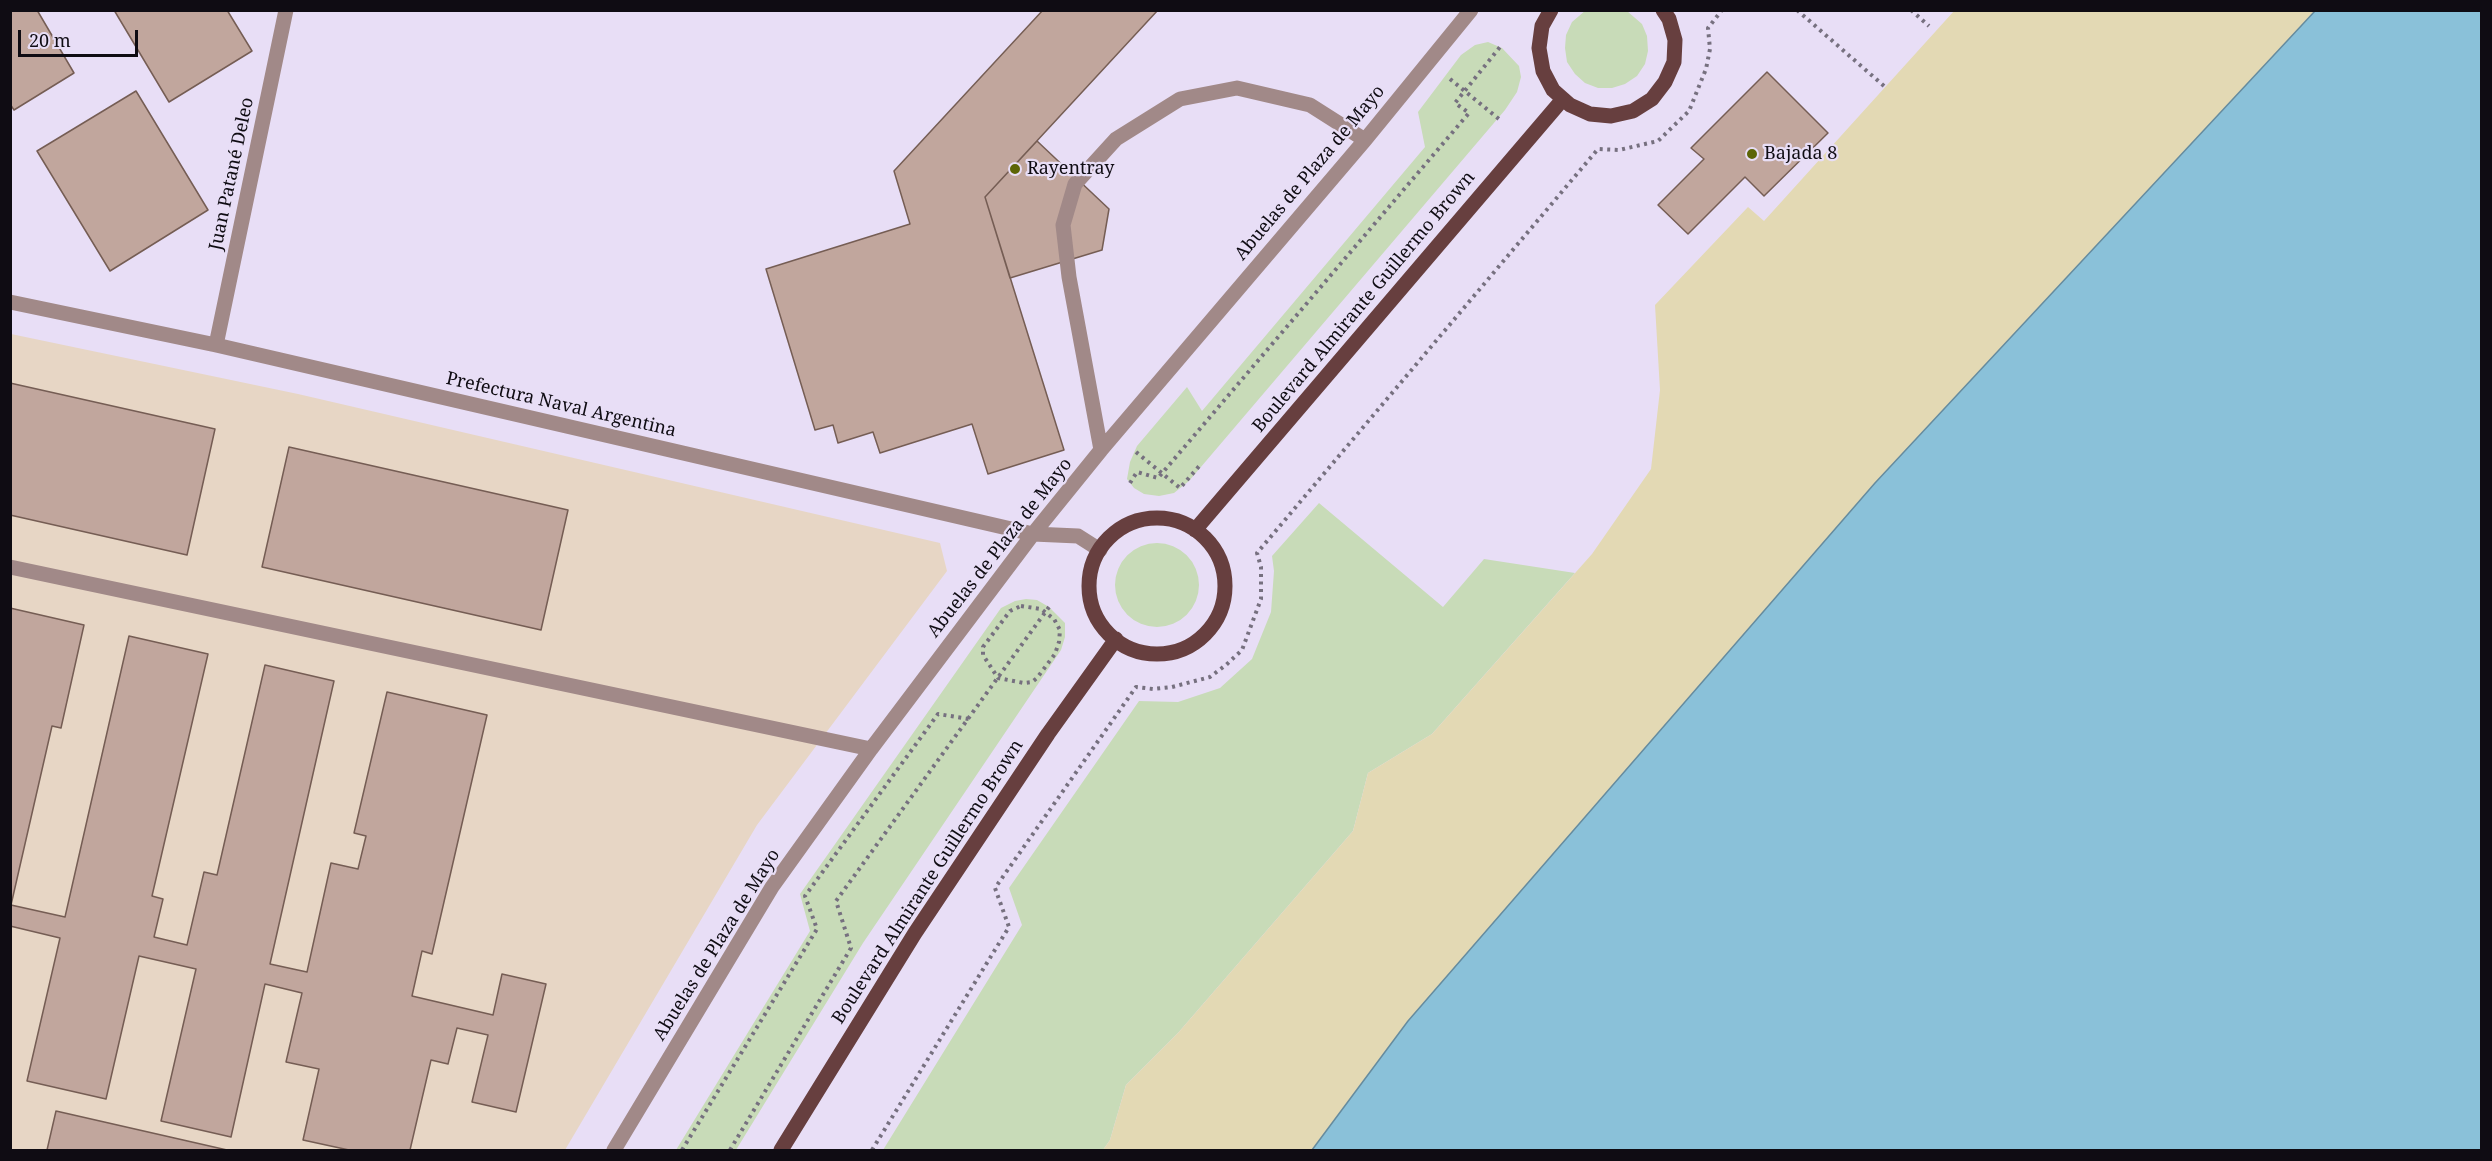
<!DOCTYPE html>
<html>
<head>
<meta charset="utf-8">
<style>
	body { margin:0 }
	#map { position:relative; width:2492px; height:1161px; overflow:hidden; background:#e8def6; font-family:"Noto Serif",serif }
	canvas { display:block }
	.frame { position:absolute; inset:0; border:12px solid #0f0c13; pointer-events:none }
	.scale { position:absolute; left:18px; top:30px; width:120px; height:27px; box-sizing:border-box; border:3px solid #0f0c13; border-top:0; padding-left:8px; font-size:18px; line-height:21px; white-space:nowrap; color:#0f0c13; -webkit-text-stroke:4px #e8def6; paint-order:stroke }
</style>
</head>
<body>
<div id="map">
<canvas width="2492" height="1161"></canvas>
<div class="frame"></div>
<div class="scale">20 m</div>
</div>
<script>
const ctx = document.querySelector('canvas').getContext('2d');
ctx.lineJoin = 'round';
function paint(path, color) { ctx.fillStyle = color; ctx.fill(path, 'evenodd'); }
const shape = rows => new Path2D(rows.map(r => 'M' + r).join(''));
function stroke(path, color, width, dash) { ctx.strokeStyle = color; ctx.lineWidth = width; ctx.lineCap = dash ? 'butt' : 'round'; ctx.setLineDash(dash || []); ctx.stroke(path); }
function label(font, color, halo, rows, align = 'center') {
  ctx.font = font + ' "Noto Serif",serif'; ctx.lineWidth = 4.5; ctx.setLineDash([]); ctx.textBaseline = 'middle'; ctx.strokeStyle = halo; ctx.fillStyle = color; for (const [text, x, y, turn = 0] of rows) {
    ctx.save(); ctx.translate(x, y); ctx.rotate((+turn || 0) * Math.PI / 180); ctx.textAlign = isNaN(turn) ? turn : align; if (halo) ctx.strokeText(text, 0, 0); ctx.fillText(text, 0, 0); ctx.restore();
  }
}
paint(shape([
	[11,334,298,394,940,543,947,571,757,825,565,1150,11,1150]
]), '#e7d6c5');
paint(shape([
	[1586,10,1627,11,1642,24,1647,36,1648,51,1645,64,1637,76,1625,84,1612,88,1598,88,1585,83,1575,74,1567,62,1565,48,1566,35,1572,22],
	[1488,42,1502,48,1519,66,1521,77,1517,92,1505,110,1189,481,1174,493,1159,496,1144,494,1134,488,1127,479,1130,462,1137,446,1187,387,1202,411,1425,147,1418,112,1461,55,1475,45],
	[1319,503,1443,607,1484,559,1575,573,1432,734,1368,773,1353,831,1178,1033,1126,1085,1110,1140,1103,1150,883,1150,1022,925,1009,888,1139,701,1178,702,1220,688,1252,659,1271,612,1274,571,1272,556],
	'1115 585a42 42 0 1 1 84 0a42 42 0 1 1-84 0Z',
	[1026,599,1037,600,1049,607,1065,623,1065,637,1061,650,863,943,736,1150,676,1150,810,931,800,894,1001,608,1015,601]
]), '#c8dbb8');
paint(shape([
	[1954,11,2315,11,1875,483,1408,1021,1312,1150,1103,1150,1110,1140,1126,1085,1178,1033,1353,831,1368,773,1432,734,1592,554,1651,469,1660,390,1655,305,1748,207,1764,221]
]), '#e3d9b4');
const water = shape([
	[2315,11,2481,11,2481,1150,1312,1150,1408,1021,1875,483,2315,11]
]);
paint(water, '#8ac1d9');
stroke(water, '#658b9e', 1.5);
const building = shape([
	[10,10,37,10,74,73,14,110,10,104,10,10],
	[114,10,227,10,252,51,169,102,114,10],
	[1043,10,1158,10,985,197,1064,450,988,474,972,424,880,453,873,432,838,443,833,425,815,430,766,269,910,224,894,171,1043,10],
	[1767,72,1828,133,1764,196,1745,177,1688,234,1658,205,1704,159,1691,148,1767,72],
	[136,91,208,210,110,271,37,151,136,91],
	[1037,141,1109,209,1102,250,1010,278,985,197,1037,141],
	[10,383,215,429,187,555,10,515,10,383],
	[289,447,568,510,541,630,262,567,289,447],
	[10,608,84,625,61,728,52,726,11,905,65,917,129,636,208,654,152,896,163,899,154,937,187,945,204,872,217,875,265,665,334,681,270,964,307,972,331,863,358,869,366,836,354,833,387,692,487,715,432,954,422,951,412,996,493,1015,502,974,546,984,516,1112,472,1102,488,1035,457,1028,448,1064,431,1060,410,1150,349,1150,303,1140,319,1069,286,1062,302,993,265,984,231,1137,161,1121,196,969,139,956,106,1099,27,1081,60,938,10,926,10,608],
	[56,1111,227,1150,47,1150,56,1111]
]);
paint(building, '#c1a69d');
stroke(building, '#755d54', 1.5);
stroke(shape([
	[1797,10,1884,86],
	[1911,10,1929,26],
	[1450,79,1499,119],
	[1136,452,1180,488,1201,464],
	[1130,483,1137,472,1158,478,1469,113,1455,103,1500,47],
	[1021,606,1041,609,1054,619,1060,630,1059,642,1055,654,1037,678,1032,682,1024,683,998,678,983,655,983,647,1010,611,1021,606],
	[682,1150,817,929,805,896,938,714,969,719],
	[730,1150,851,948,836,901,1049,607],
	[872,1150,1009,927,995,888,1136,687,1153,689,1172,687,1210,677,1226,665,1242,650,1261,599,1261,567,1257,553,1598,149,1619,150,1658,141,1689,111,1706,69,1710,49,1708,28,1722,10]
]), '#76707f', 4, [3, 4.5]);
stroke(shape([
	[10,302,216,345,1033,534,1078,536,1100,550],
	[216,345,286,10],
	[1101,450,1069,277,1063,225,1075,184,1116,139,1180,99,1237,88,1310,105,1365,140],
	[10,567,871,749],
	[614,1150,772,887,871,749,1033,534,1101,450,1365,140,1471,10]
]), '#a18988', 15);
stroke(shape([
	[1551,10,1542,26,1539,48,1543,71,1553,90,1570,105,1590,114,1611,116,1633,111,1652,99,1665,82,1674,62,1675,40,1669,19,1663,10],
	'1089 586a68 68 0 1 1 136 0a68 68 0 1 1-136 0Z',
	[1195,530,1563,99],
	[781,1150,915,933,1048,734,1116,639]
]), '#673f3f', 15);
for (const [x, y, r, color] of [
	[1752,154,6,"#5c6507"],
	[1015,169,6,"#5c6507"]
]) { const dot = new Path2D(); dot.arc(x, y, r, 0, 2 * Math.PI); ctx.fillStyle = color; ctx.fill(dot); stroke(dot, '#e8def6', 2); }
label('18px', '#0f0c13', '#e8def6', [
	["Bajada 8",1764,154],
	["Rayentray",1027,169]
], 'left');
label('18px', '#0f0c13', '#e8def6', [
	["Abuelas de Plaza de Mayo",1310,173,-50],
	["Juan Patané Deleo",232,174,-78],
	["Boulevard Almirante Guillermo Brown",1364,302,-50],
	["Prefectura Naval Argentina",561,405,13],
	["Abuelas de Plaza de Mayo",1000,548,-52],
	["Boulevard Almirante Guillermo Brown",928,882,-57],
	["Abuelas de Plaza de Mayo",717,945,-58]
]);
</script>
</body>
</html>
